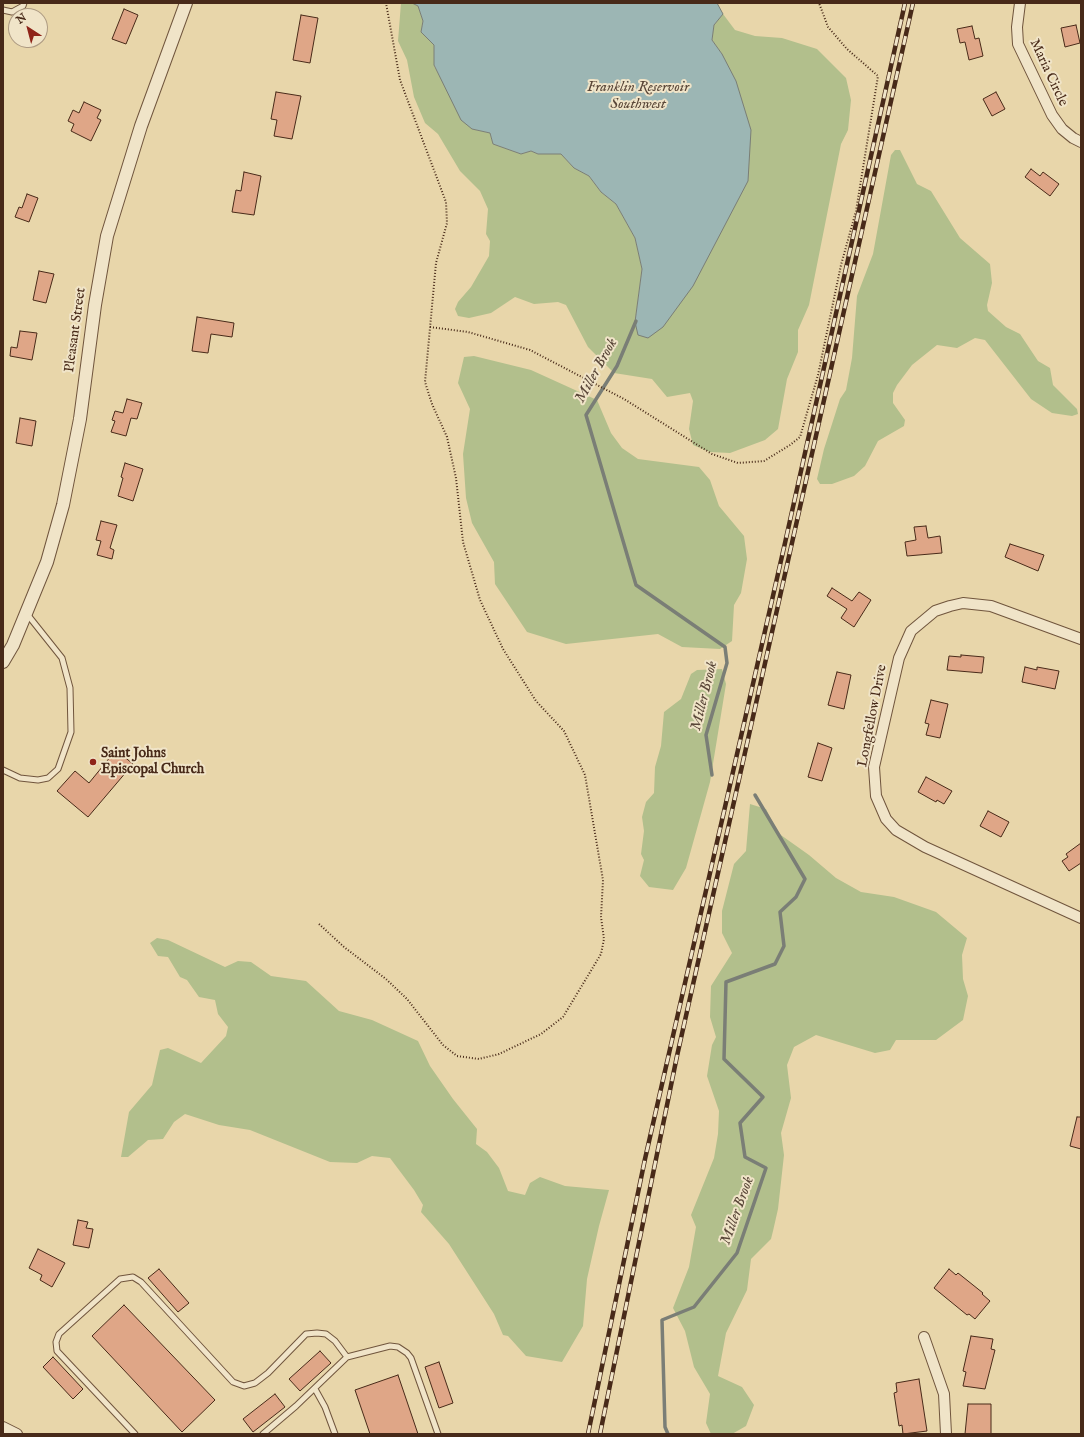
<!DOCTYPE html>
<html>
<head>
<meta charset="utf-8">
<style>
	body { margin:0 }
	#map { position:relative; width:1084px; height:1437px; overflow:hidden; background:#e8d6aa; font-family:"IM FELL English",serif }
	canvas { display:block }
	.frame { position:absolute; inset:0; border:4px solid #482a19; pointer-events:none }
	.north { position:absolute; left:8px; top:8px; width:40px; height:40px; box-sizing:border-box; background:#f0e4c8; border:1px solid #ad9a82; border-radius:50%; rotate:324deg; font-size:11px; font-weight:700; line-height:16px; text-align:center; color:#482a19 }
	.north::after { content:''; display:block; margin:auto; width:14px; height:18px; background:#8f2418; clip-path:polygon(50% 0,100% 100%,50% 72%,0 100%) }
</style>
</head>
<body>
<div id="map">
<canvas width="1084" height="1437"></canvas>
<div class="frame"></div>
<div class="north">N</div>
</div>
<script>
const ctx = document.querySelector('canvas').getContext('2d');
ctx.lineJoin = 'round';
function paint(path, color) { ctx.fillStyle = color; ctx.fill(path, 'evenodd'); }
const shape = rows => new Path2D(rows.map(r => 'M' + r).join(''));
function stroke(path, color, width, dash) { ctx.strokeStyle = color; ctx.lineWidth = width; ctx.lineCap = dash ? 'butt' : 'round'; ctx.setLineDash(dash || []); ctx.stroke(path); }
function label(font, color, halo, rows, align = 'center') {
  ctx.font = font + ' "IM FELL English",serif'; ctx.lineWidth = 4; ctx.setLineDash([]); ctx.textBaseline = 'middle'; ctx.strokeStyle = halo; ctx.fillStyle = color; for (const [text, x, y, turn = 0] of rows) {
    ctx.save(); ctx.translate(x, y); ctx.rotate((+turn || 0) * Math.PI / 180); ctx.textAlign = isNaN(turn) ? turn : align; if (halo) ctx.strokeText(text, 0, 0); ctx.fillText(text, 0, 0); ctx.restore();
  }
}
paint(shape([
	[401,3,412,3,418,6,423,21,421,32,434,45,434,66,472,129,490,133,493,144,521,154,531,151,538,154,561,154,574,168,589,176,601,192,616,204,635,238,642,269,635,322,722,54,712,40,714,25,723,14,735,30,755,36,782,38,817,49,846,78,851,100,848,130,841,144,809,305,798,330,798,352,787,379,778,429,765,440,730,453,710,452,693,445,689,429,693,401,690,393,667,397,652,379,614,373,588,347,566,305,558,302,534,304,515,297,491,313,469,318,458,316,455,309,458,302,471,287,489,256,490,241,486,234,488,209,480,191,460,171,438,134,425,123,414,97,407,60,398,41],
	[895,150,900,150,917,184,931,191,960,238,990,264,992,283,987,305,988,311,1006,327,1020,334,1038,361,1050,368,1053,385,1077,409,1078,414,1072,416,1052,413,1031,399,985,340,975,338,957,348,937,345,912,365,897,385,893,393,893,403,905,420,904,426,878,441,865,466,854,476,832,484,820,484,817,479,824,449,840,399,846,390,852,358,857,296,873,254,891,155],
	[474,356,531,370,597,400,611,433,622,448,638,459,699,467,710,480,719,506,744,536,747,559,741,593,734,605,732,641,720,649,682,647,658,634,566,644,527,632,495,584,494,562,472,523,466,498,463,454,470,409,458,383,464,357],
	[722,669,726,684,710,782,686,868,673,890,649,887,640,876,644,860,641,854,644,831,642,817,646,802,654,793,655,767,661,746,664,712,681,699,691,674,697,670],
	[750,804,766,809,778,833,809,855,836,878,861,892,894,897,936,912,967,938,962,955,963,979,968,996,963,1020,936,1040,896,1040,890,1050,875,1053,816,1035,794,1047,787,1065,791,1098,781,1133,784,1155,778,1209,773,1231,771,1239,751,1259,747,1290,726,1333,718,1376,742,1387,754,1405,746,1426,732,1434,711,1434,706,1423,710,1394,694,1367,685,1331,673,1308,689,1267,696,1227,691,1215,714,1158,718,1134,719,1111,707,1076,712,1045,716,1037,710,1017,711,986,732,953,722,933,722,911,734,864,746,851],
	[157,938,168,940,225,967,238,961,251,962,271,976,306,981,339,1011,372,1020,418,1041,430,1066,453,1099,477,1129,476,1144,487,1152,499,1168,508,1191,525,1195,530,1183,540,1177,565,1186,609,1190,599,1226,587,1279,583,1326,562,1362,526,1356,508,1336,503,1335,494,1314,449,1244,421,1212,423,1205,414,1190,390,1158,372,1156,357,1163,330,1162,250,1130,219,1125,185,1114,174,1122,163,1139,148,1140,128,1157,121,1157,129,1112,152,1085,160,1050,168,1048,201,1063,226,1036,228,1027,218,1014,215,1000,199,997,187,980,180,977,168,957,158,956,150,943]
]), '#b2bf8c');
const water = shape([
	[412,3,717,3,723,14,714,25,712,40,722,54,736,81,751,130,748,181,693,286,663,327,648,338,638,335,635,322,642,269,635,238,616,204,601,192,589,176,574,168,561,154,538,154,531,151,521,154,493,144,490,133,472,129,461,120,434,65,434,45,421,32,423,21,418,6,412,3]
]);
paint(water, '#9cb6b4');
stroke(water, '#7a7e76', 1);
stroke(shape([
	[636,321,617,366,586,415,636,585,725,647,727,663,706,735,712,775],
	[668,1434,665,1427,662,1320,694,1307,737,1253,766,1168,745,1157,740,1123,763,1097,724,1059,726,982,775,964,784,946,780,912,796,897,805,879,755,795]
]), '#7a7e76', 3.5);
const building = shape([
	[124,9,138,15,126,44,112,39,124,9],
	[301,15,318,18,310,63,293,60,301,15],
	[1076,25,1080,43,1065,47,1061,28,1076,25],
	[972,26,975,39,979,38,983,56,969,60,965,42,960,43,957,29,972,26],
	[276,92,301,96,292,139,274,136,277,120,271,119,276,92],
	[996,92,1005,109,992,116,983,99,996,92],
	[84,102,101,110,97,118,101,120,91,141,71,131,74,124,68,121,73,110,79,113,84,102],
	[1031,169,1040,176,1043,172,1059,184,1050,196,1025,177,1031,169],
	[244,172,261,176,254,215,232,212,236,190,241,191,244,172],
	[27,194,38,198,29,222,15,217,19,207,22,208,27,194],
	[39,271,54,274,46,303,33,300,39,271],
	[197,317,234,323,232,337,211,334,208,353,192,351,197,317],
	[20,331,37,333,32,360,10,356,11,347,17,348,20,331],
	[127,399,142,403,137,419,131,418,126,436,111,432,115,421,112,420,115,411,123,413,127,399],
	[20,418,36,421,32,446,16,443,20,418],
	[125,463,143,469,133,501,118,496,123,478,121,477,125,463],
	[101,521,117,525,110,548,114,550,112,559,97,555,101,541,96,540,101,521],
	[926,526,928,538,940,536,942,553,907,556,905,542,916,540,914,527,926,526],
	[1010,544,1044,555,1038,571,1005,557,1010,544],
	[832,588,852,601,859,592,871,600,854,627,841,618,847,609,827,596,832,588],
	[961,655,984,657,982,673,947,670,949,656,961,657,961,655],
	[1025,667,1037,670,1037,667,1059,671,1055,689,1022,682,1025,667],
	[837,672,851,675,844,709,828,705,837,672],
	[931,700,948,704,940,738,926,735,929,724,925,723,931,700],
	[818,743,832,748,822,781,808,777,818,743],
	[116,750,133,764,88,817,57,791,75,771,89,783,116,750],
	[926,777,952,791,944,804,937,800,936,802,918,792,926,777],
	[988,811,1009,822,1001,837,980,826,988,811],
	[1081,843,1081,863,1069,871,1062,861,1068,857,1066,854,1081,843],
	[1077,1117,1081,1117,1081,1149,1070,1146,1077,1117],
	[78,1220,88,1222,86,1228,93,1229,89,1248,73,1245,78,1220],
	[38,1249,65,1263,52,1287,40,1280,42,1275,29,1268,38,1249],
	[159,1269,189,1303,178,1312,148,1278,159,1269],
	[949,1269,956,1275,958,1273,983,1293,982,1294,990,1301,975,1319,969,1314,967,1315,934,1288,949,1269],
	[124,1305,215,1400,182,1432,92,1336,124,1305],
	[971,1336,993,1339,991,1349,995,1350,985,1389,963,1386,966,1372,963,1371,971,1336],
	[320,1351,331,1363,300,1391,289,1379,320,1351],
	[53,1357,83,1389,73,1399,43,1367,53,1357],
	[439,1362,453,1403,439,1408,425,1367,439,1362],
	[398,1375,418,1434,370,1434,355,1390,398,1375],
	[919,1379,927,1431,903,1434,902,1425,899,1426,894,1393,897,1392,896,1383,919,1379],
	[275,1394,285,1407,253,1432,243,1419,275,1394],
	[968,1404,991,1404,991,1434,965,1434,968,1404]
]);
paint(building, '#dfa687');
stroke(building, '#482a19', 1);
const service = shape([
	[3,10,12,12,23,6,24,3],
	[3,770,20,778,38,780,48,778,58,769,71,732,70,688,62,658,27,614],
	[315,1389,325,1407,335,1434],
	[135,1434,57,1351,56,1342,59,1334,120,1279,133,1277,141,1282,233,1382,244,1386,255,1383,268,1373,306,1334,317,1333,326,1334,335,1341,347,1357],
	[263,1434,296,1406,347,1357,390,1346,398,1347,407,1353,411,1358,438,1434]
]);
const minor = shape([
	[1020,3,1017,27,1018,44,1052,115,1062,129,1073,138,1081,142],
	[1081,639,991,606,963,603,950,606,935,611,911,631,899,658,874,767,876,796,886,819,896,830,925,847,1081,918],
	[924,1337,944,1394,946,1434],
	[3,1427,17,1434]
]);
const tertiary = shape([
	[3,662,13,645,47,562,63,505,80,419,95,305,107,236,141,126,186,3]
]);
stroke(service, '#70553d', 7);
stroke(minor, '#70553d', 12);
stroke(tertiary, '#70553d', 14);
stroke(shape([
	[430,327,468,332,530,350,624,399,712,454,738,463,764,461,790,445,800,437,818,375,841,265,856,211,878,76,847,49,828,27,819,3],
	[319,924,344,947,386,979,407,999,443,1045,457,1056,479,1059,499,1054,541,1034,563,1017,601,954,604,939,601,917,603,880,585,775,564,731,536,701,503,649,480,600,463,542,456,478,447,437,432,404,425,382,436,263,447,223,446,202,400,80,386,3]
]), '#482a19', 2, [1, 2]);
stroke(service, '#f0e4c8', 5);
stroke(minor, '#f0e4c8', 10);
stroke(tertiary, '#f0e4c8', 12);
const rail = shape([
	[588,1434,645,1159,785,543,905,3],
	[600,1434,677,1056,913,3]
]);
stroke(rail, '#482a19', 4.5);
stroke(rail, '#f0e4c8', 3, [9]);
for (const [x, y, r, color] of [
	[93,762,4,"#8f2418"]
]) { const dot = new Path2D(); dot.arc(x, y, r, 0, 2 * Math.PI); ctx.fillStyle = color; ctx.fill(dot); stroke(dot, '#f0e4c8', 1.5); }
label('14px', '#482a19', '#f0e4c8', [
	["Maria Circle",1048,73,65],
	["Pleasant Street",76,330,-82],
	["Longfellow Drive",873,716,-79]
]);
label('bold 14px', '#482a19', '#f0e4c8', [
	["Saint Johns",101,754],
	["Episcopal Church",101,770]
], 'left');
label('italic 15px', '#594638', '#f0e4c8', [
	["Franklin Reservoir",638,88],
	["Southwest",638,105],
	["Miller Brook",597,371,-61],
	["Miller Brook",705,696,-76],
	["Miller Brook",738,1211,-70]
]);
</script>
</body>
</html>
